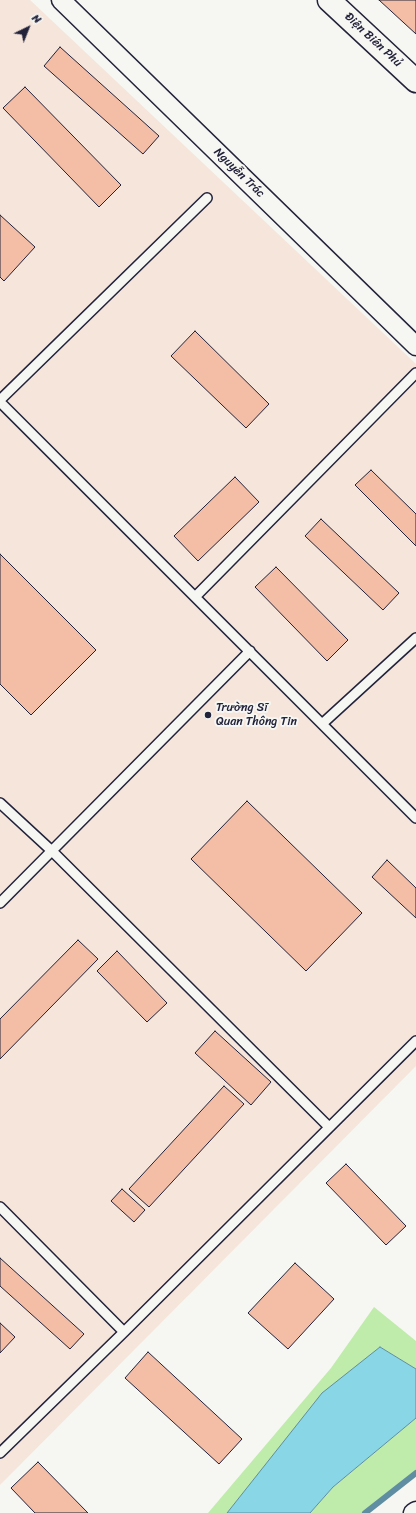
<!DOCTYPE html>
<html>
<head>
<meta charset="utf-8">
<style>
	body { margin:0 }
	#map { position:relative; width:416px; height:1513px; overflow:hidden; background:#f6f6f2; font-family:Sriracha,sans-serif }
	canvas { display:block }
	.north { position:absolute; left:8px; top:8px; width:40px; height:40px; -webkit-text-stroke:3px #f6f6f2; paint-order:stroke; rotate:43deg; font-size:11px; font-weight:700; line-height:16px; text-align:center; color:#22223b }
	.north::after { content:''; display:block; margin:auto; width:14px; height:18px; background:#22223b; clip-path:polygon(50% 0,100% 100%,50% 72%,0 100%) }
</style>
</head>
<body>
<div id="map">
<canvas width="416" height="1513"></canvas>
<div class="north">N</div>
</div>
<script>
const ctx = document.querySelector('canvas').getContext('2d');
ctx.lineJoin = 'round';
function paint(path, color) { ctx.fillStyle = color; ctx.fill(path, 'evenodd'); }
const shape = rows => new Path2D(rows.map(r => 'M' + r).join(''));
function stroke(path, color, width, dash) { ctx.strokeStyle = color; ctx.lineWidth = width; ctx.lineCap = dash ? 'butt' : 'round'; ctx.setLineDash(dash || []); ctx.stroke(path); }
function label(font, color, halo, rows, align = 'center') {
  ctx.font = font + ' Sriracha,sans-serif'; ctx.lineWidth = 4; ctx.setLineDash([]); ctx.textBaseline = 'middle'; ctx.strokeStyle = halo; ctx.fillStyle = color; for (const [text, x, y, turn = 0] of rows) {
    ctx.save(); ctx.translate(x, y); ctx.rotate((+turn || 0) * Math.PI / 180); ctx.textAlign = isNaN(turn) ? turn : align; if (halo) ctx.strokeText(text, 0, 0); ctx.fillText(text, 0, 0); ctx.restore();
  }
}
paint(shape([
	[0,0,30,0,416,364,416,1066,0,1485]
]), '#f5e5db');
paint(shape([
	[374,1307,416,1341,416,1369,380,1347,268,1463,227,1513,208,1513,331,1368],
	[416,1418,416,1473,365,1513,310,1513,333,1487]
]), '#bfecaa');
const water = shape([
	[380,1347,416,1369,416,1418,333,1487,310,1513,227,1513,322,1393,380,1347]
]);
paint(water, '#88d6e6');
stroke(water, '#5f8ea2', 1);
stroke(shape([
	[365,1513,416,1473]
]), '#5f8ea2', 6);
const building = shape([
	[379,0,416,0,416,34,379,0],
	[60,47,159,136,143,154,44,66,60,47],
	[25,87,121,185,99,207,3,108,25,87],
	[0,215,35,247,4,281,0,277,0,215],
	[195,331,269,404,246,428,171,356,195,331],
	[371,470,416,514,416,546,355,485,371,470],
	[235,477,259,502,198,561,174,536,235,477],
	[321,519,399,593,383,610,305,536,321,519],
	[0,554,96,650,31,715,0,684,0,554],
	[276,567,348,640,327,661,255,587,276,567],
	[247,801,362,913,306,971,191,859,247,801],
	[387,860,416,888,416,918,372,877,387,860],
	[78,940,98,959,0,1059,0,1019,78,940],
	[117,951,167,1003,147,1022,97,971,117,951],
	[215,1031,271,1082,251,1105,195,1053,215,1031],
	[224,1086,244,1104,149,1207,129,1189,224,1086],
	[346,1164,406,1226,386,1245,326,1183,346,1164],
	[122,1189,145,1210,134,1222,111,1201,122,1189],
	[0,1258,84,1334,70,1349,0,1286,0,1258],
	[295,1263,334,1299,288,1349,248,1313,295,1263],
	[0,1323,15,1337,0,1353,0,1323],
	[148,1352,242,1439,219,1464,125,1378,148,1352],
	[38,1462,88,1513,35,1513,11,1488,38,1462]
]);
paint(building, '#f3bea5');
stroke(building, '#22223b', 1);
const lane = shape([
	[0,400,207,198],
	[0,402,416,818],
	[196,596,416,373],
	[322,724,416,638],
	[0,803,53,852,329,1127],
	[0,903,250,651],
	[0,1207,124,1332],
	[0,1453,124,1332,416,1041]
]);
const street = shape([
	[61,0,416,346],
	[413,1513,416,1511]
]);
const secondary = shape([
	[329,0,416,81]
]);
stroke(lane, '#22223b', 12);
stroke(street, '#22223b', 21);
stroke(secondary, '#22223b', 25);
stroke(lane, '#f6f6f2', 9);
stroke(street, '#f6f6f2', 18);
stroke(secondary, '#f6f6f2', 22);
for (const [x, y, r, color] of [
	[208,715,4,"#22223b"]
]) { const dot = new Path2D(); dot.arc(x, y, r, 0, 2 * Math.PI); ctx.fillStyle = color; ctx.fill(dot); stroke(dot, '#f6f6f2', 1.5); }
label('12px', '#22223b', '#f6f6f2', [
	["Điện Biên Phủ",373,40,43],
	["Nguyễn Trác",239,173,44]
]);
label('12px', '#22223b', '#f6f6f2', [
	["Trường Sĩ",216,708],
	["Quan Thông Tin",216,722]
], 'left');
</script>
</body>
</html>
